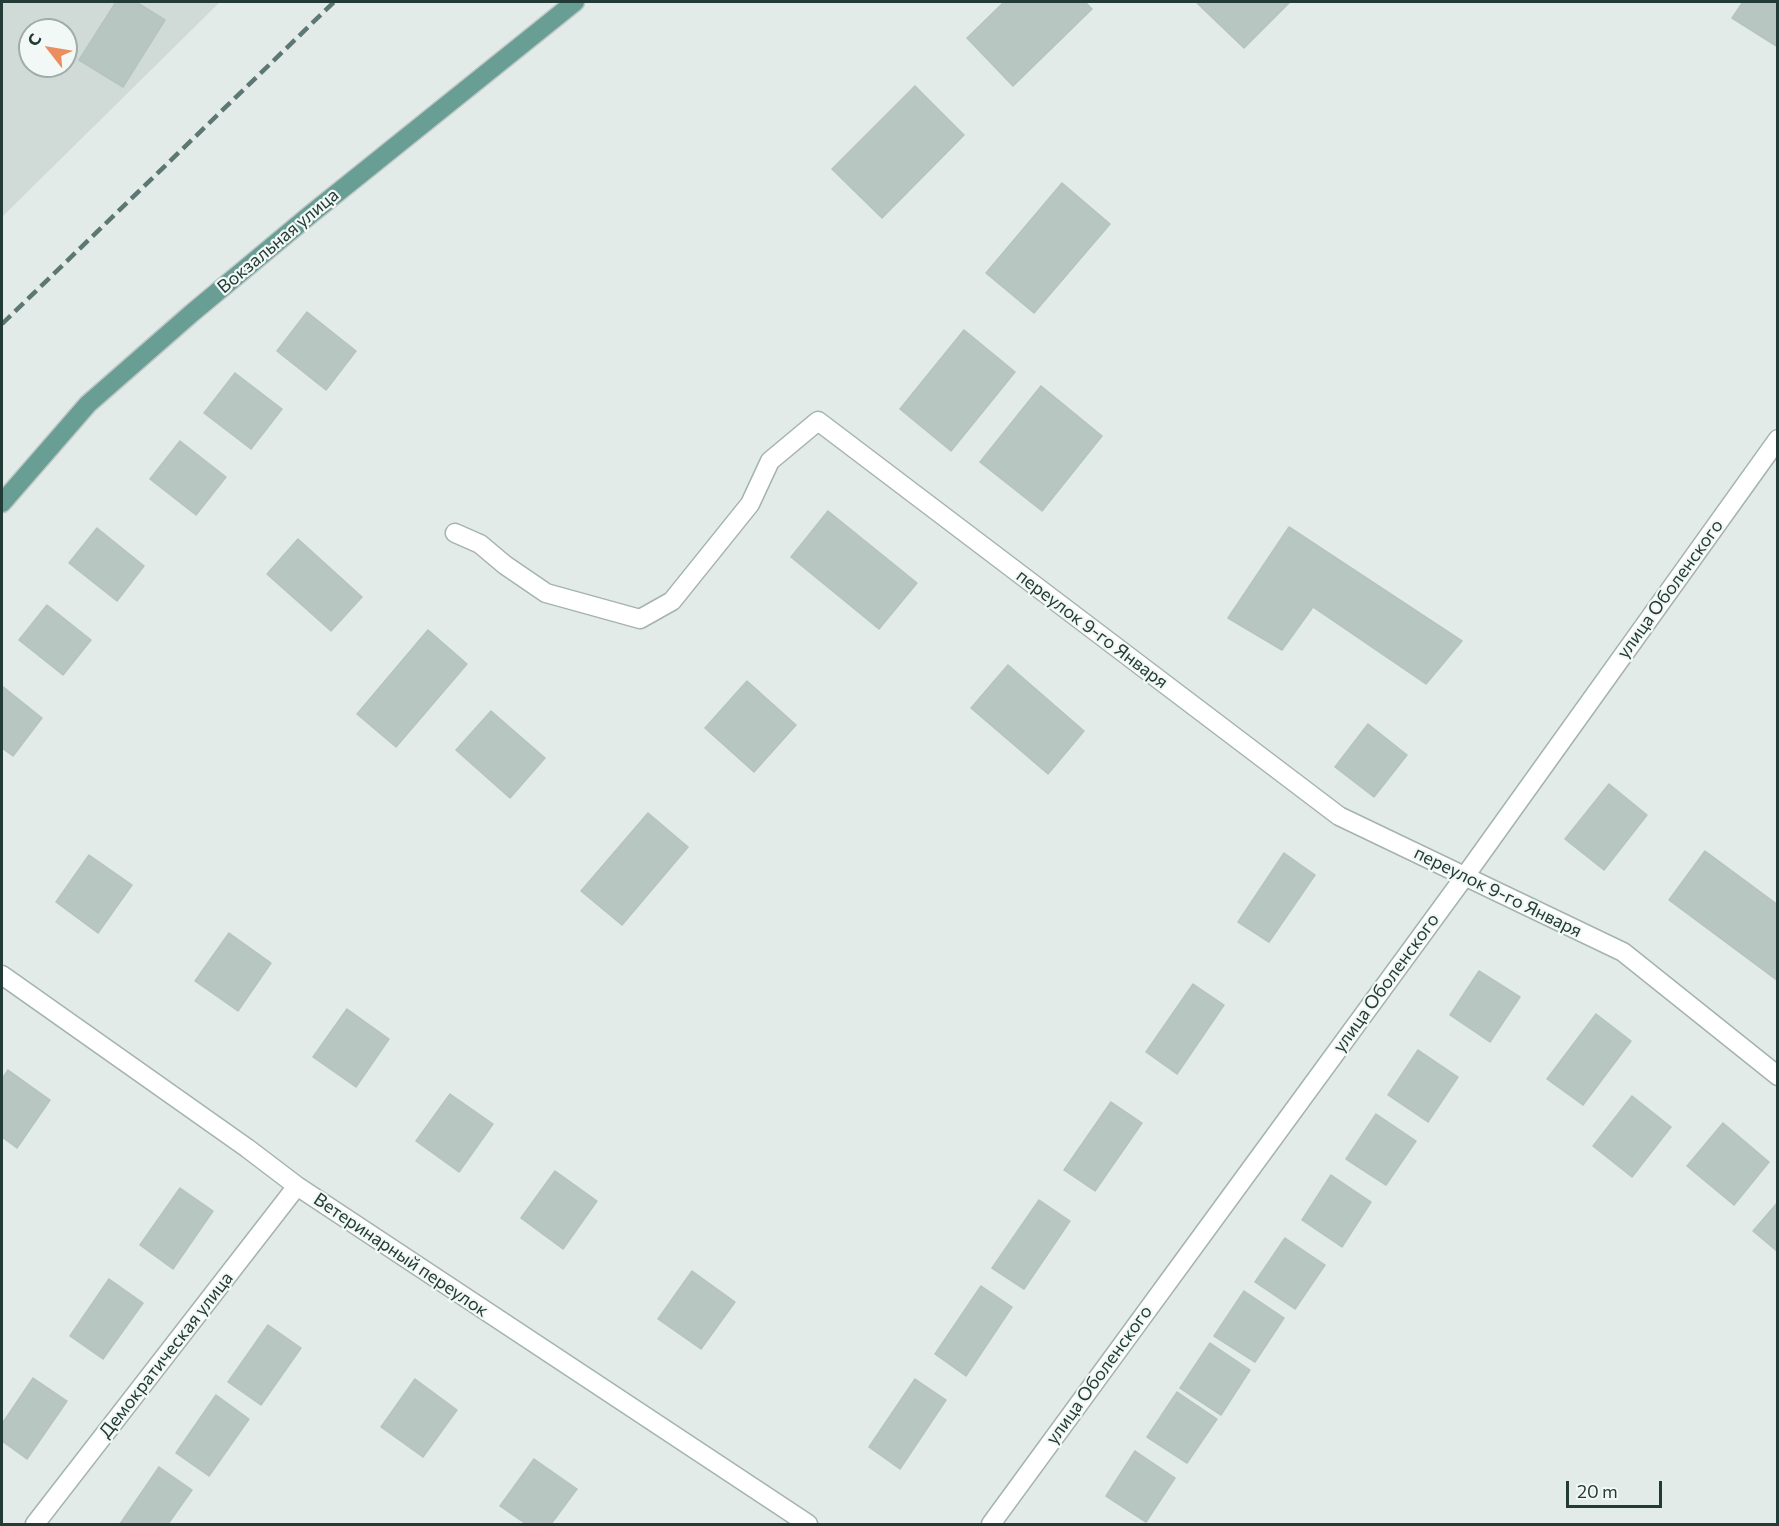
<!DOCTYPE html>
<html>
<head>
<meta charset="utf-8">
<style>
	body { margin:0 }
	#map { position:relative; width:1779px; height:1526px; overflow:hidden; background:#e2ebe8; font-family:Commissioner,sans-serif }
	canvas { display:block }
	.frame { position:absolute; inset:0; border:3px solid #233b36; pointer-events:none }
	.north { position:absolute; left:18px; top:18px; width:60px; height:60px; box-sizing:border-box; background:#f2f8f5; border:2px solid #9faca9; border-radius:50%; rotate:301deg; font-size:16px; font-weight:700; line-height:24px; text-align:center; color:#233b36 }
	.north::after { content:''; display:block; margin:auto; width:21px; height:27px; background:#ea8e61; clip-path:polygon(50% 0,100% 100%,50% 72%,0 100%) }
	.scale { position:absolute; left:1566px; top:1481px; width:96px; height:27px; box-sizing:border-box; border:3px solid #233b36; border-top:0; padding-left:8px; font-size:18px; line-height:21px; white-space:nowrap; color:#233b36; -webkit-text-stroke:4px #f2f8f5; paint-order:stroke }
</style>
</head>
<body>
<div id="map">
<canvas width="1779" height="1526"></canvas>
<div class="frame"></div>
<div class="north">С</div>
<div class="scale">20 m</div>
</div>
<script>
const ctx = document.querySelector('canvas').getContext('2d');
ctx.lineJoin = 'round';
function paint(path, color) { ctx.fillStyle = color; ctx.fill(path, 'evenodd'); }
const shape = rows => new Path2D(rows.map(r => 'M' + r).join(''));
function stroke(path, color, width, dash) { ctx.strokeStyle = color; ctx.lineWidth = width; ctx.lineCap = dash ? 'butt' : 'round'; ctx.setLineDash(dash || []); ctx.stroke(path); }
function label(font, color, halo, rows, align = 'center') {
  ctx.font = font + ' Commissioner,sans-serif'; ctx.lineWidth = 4.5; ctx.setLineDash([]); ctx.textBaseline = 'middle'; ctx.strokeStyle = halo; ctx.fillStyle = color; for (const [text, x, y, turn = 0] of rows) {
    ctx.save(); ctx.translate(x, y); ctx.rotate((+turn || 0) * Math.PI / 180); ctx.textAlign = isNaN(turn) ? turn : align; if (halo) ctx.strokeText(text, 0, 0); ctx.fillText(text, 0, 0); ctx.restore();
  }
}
paint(shape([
	[2,2,220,2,2,217],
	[30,30,66,30,66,66,30,66]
]), '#d0dbd7');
const building = shape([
	[116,2,136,2,165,20,123,87,79,60,116,2],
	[1004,2,1085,2,1092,9,1013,86,967,38,1004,2],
	[1196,2,1290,2,1244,48,1196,2],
	[1743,2,1778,2,1778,47,1732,18,1743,2],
	[915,86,964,135,882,218,832,169,915,86],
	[1062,183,1110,224,1034,313,986,273,1062,183],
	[307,312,356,351,326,390,277,351,307,312],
	[964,330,1015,372,951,451,900,409,964,330],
	[235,373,282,409,251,449,204,413,235,373],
	[1041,386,1102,436,1042,511,980,462,1041,386],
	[180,441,226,477,196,515,150,479,180,441],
	[828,511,917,583,879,629,791,557,828,511],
	[1289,527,1462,641,1426,684,1313,607,1282,650,1228,618,1289,527],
	[97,528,144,566,117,601,69,563,97,528],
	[298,539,362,597,331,631,267,574,298,539],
	[47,605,91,640,63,675,19,640,47,605],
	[428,630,467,664,396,747,357,714,428,630],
	[1008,665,1084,731,1048,774,971,708,1008,665],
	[747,681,796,725,754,772,705,728,747,681],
	[2,686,42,718,13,756,2,748,2,686],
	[491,711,545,758,510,798,456,750,491,711],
	[1368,724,1407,755,1374,797,1335,767,1368,724],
	[1609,784,1647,815,1604,870,1565,839,1609,784],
	[648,813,688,847,622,925,581,891,648,813],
	[1705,851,1778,905,1778,981,1669,900,1705,851],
	[1284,853,1315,875,1269,942,1238,922,1284,853],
	[89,855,132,885,98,933,56,902,89,855],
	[229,933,271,963,238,1011,195,981,229,933],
	[1479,971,1520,997,1490,1042,1450,1015,1479,971],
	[1193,984,1224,1005,1177,1074,1146,1052,1193,984],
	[347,1009,389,1039,356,1087,313,1057,347,1009],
	[1596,1014,1631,1041,1583,1105,1547,1079,1596,1014],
	[1418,1050,1458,1077,1428,1122,1388,1095,1418,1050],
	[8,1070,50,1100,17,1148,2,1137,2,1079,8,1070],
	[450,1094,493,1124,459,1172,416,1141,450,1094],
	[1632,1096,1671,1127,1632,1177,1593,1146,1632,1096],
	[1111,1102,1142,1123,1095,1191,1064,1170,1111,1102],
	[1376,1114,1416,1141,1386,1185,1346,1159,1376,1114],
	[1723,1123,1769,1162,1734,1205,1687,1166,1723,1123],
	[555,1171,597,1201,563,1249,521,1218,555,1171],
	[1331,1175,1371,1202,1342,1247,1302,1220,1331,1175],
	[180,1188,213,1211,173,1269,140,1245,180,1188],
	[1039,1200,1070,1221,1024,1289,992,1268,1039,1200],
	[1778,1202,1778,1252,1753,1231,1778,1202],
	[1285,1238,1325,1265,1295,1309,1255,1282,1285,1238],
	[692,1271,735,1302,701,1349,658,1319,692,1271],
	[109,1279,143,1303,103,1359,70,1336,109,1279],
	[981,1286,1012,1307,966,1376,935,1354,981,1286],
	[1244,1291,1284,1318,1255,1362,1214,1336,1244,1291],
	[268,1325,301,1348,261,1405,228,1382,268,1325],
	[1210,1343,1250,1370,1221,1415,1180,1388,1210,1343],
	[33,1378,67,1401,27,1459,2,1441,2,1424,33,1378],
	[415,1379,457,1410,423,1457,381,1427,415,1379],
	[915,1379,946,1400,900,1469,869,1447,915,1379],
	[1177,1392,1217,1419,1187,1463,1147,1437,1177,1392],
	[216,1395,249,1419,209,1476,176,1453,216,1395],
	[1135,1451,1175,1478,1146,1522,1106,1496,1135,1451],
	[534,1459,577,1489,551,1524,526,1524,500,1506,534,1459],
	[159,1467,192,1490,168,1524,120,1524,159,1467]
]);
paint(building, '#b7c6c1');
stroke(building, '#b5c4bf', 1.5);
const minor = shape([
	[455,533,480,544,505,565,546,593,640,619,672,601,750,504,770,461,818,421,1339,816,1623,952,1778,1076],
	[2,975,247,1148,297,1186,808,1524],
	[35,1524,297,1186],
	[991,1524,1465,876,1778,439]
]);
const major = shape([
	[2,503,88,404,192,313,311,214,575,2]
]);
stroke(minor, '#a5b3af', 21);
stroke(major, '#c1c8c7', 21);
stroke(minor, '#fff', 18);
stroke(major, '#699e95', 18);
stroke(shape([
	[2,324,334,2]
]), '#5d7772', 4.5, [12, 6]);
label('18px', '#233b36', '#f2f8f5', [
	["Вокзальная улица",278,241,-40],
	["улица Оболенского",1670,589,-54],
	["переулок 9-го Января",1092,629,37],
	["переулок 9-го Января",1498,892,26],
	["улица Оболенского",1386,983,-54],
	["Ветеринарный переулок",401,1255,34],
	["Демократическая улица",166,1355,-52],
	["улица Оболенского",1099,1375,-54]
]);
</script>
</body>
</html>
